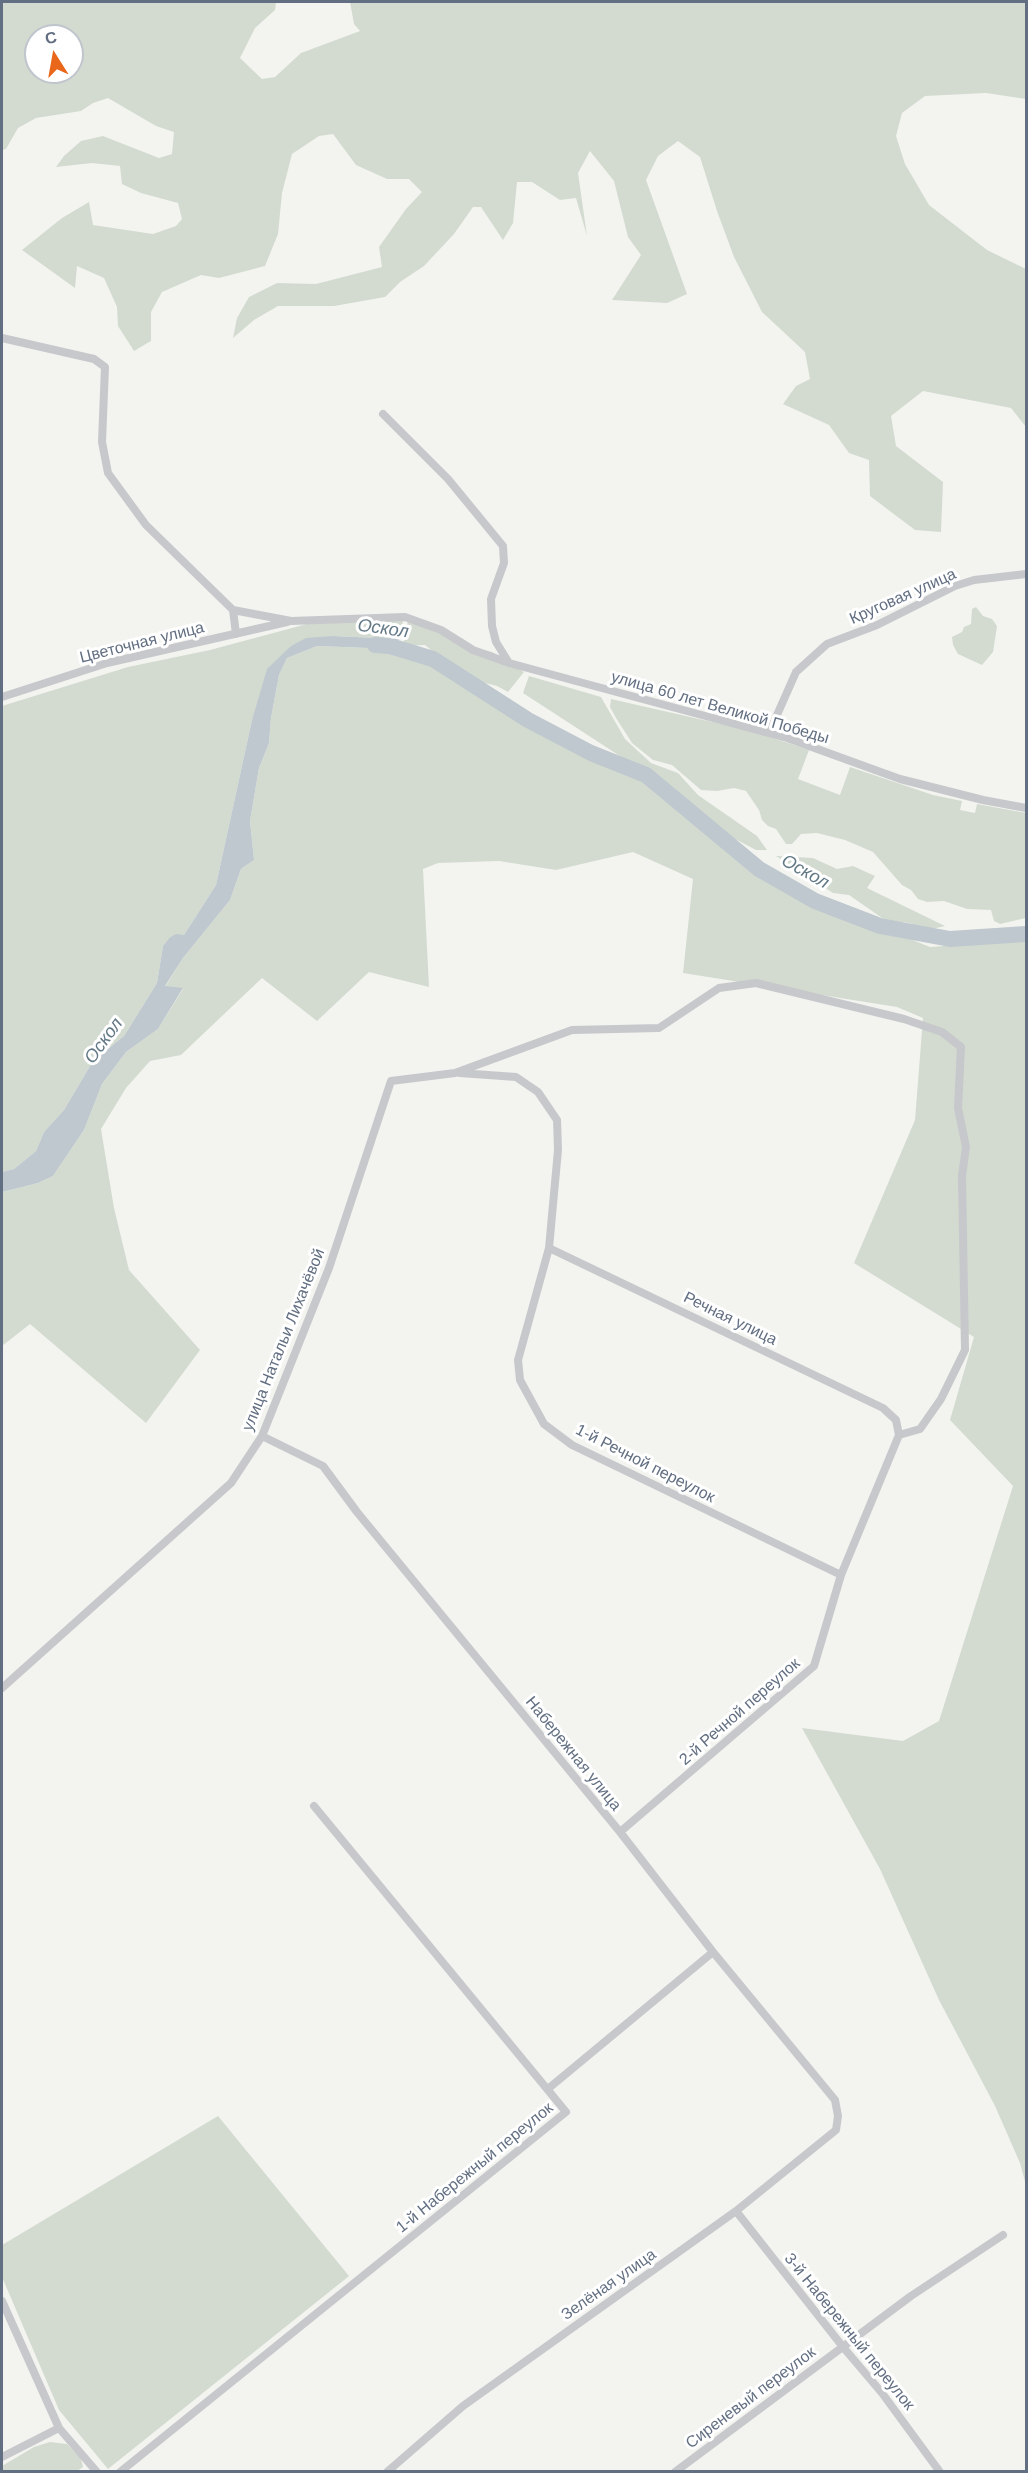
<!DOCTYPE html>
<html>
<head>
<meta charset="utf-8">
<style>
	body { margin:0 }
	#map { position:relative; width:1028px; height:2473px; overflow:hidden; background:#f3f4ef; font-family:Helvetica,sans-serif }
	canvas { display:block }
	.frame { position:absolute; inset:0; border:3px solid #626f82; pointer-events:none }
	.north { position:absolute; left:24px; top:24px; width:60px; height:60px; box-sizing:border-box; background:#fff; border:2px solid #c0c5cd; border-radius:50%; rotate:349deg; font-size:16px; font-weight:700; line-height:24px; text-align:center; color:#626f82 }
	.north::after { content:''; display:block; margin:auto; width:21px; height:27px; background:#e8671b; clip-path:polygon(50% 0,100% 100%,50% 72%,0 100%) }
</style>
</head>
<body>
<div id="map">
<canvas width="1028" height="2473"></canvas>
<div class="frame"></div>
<div class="north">С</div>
</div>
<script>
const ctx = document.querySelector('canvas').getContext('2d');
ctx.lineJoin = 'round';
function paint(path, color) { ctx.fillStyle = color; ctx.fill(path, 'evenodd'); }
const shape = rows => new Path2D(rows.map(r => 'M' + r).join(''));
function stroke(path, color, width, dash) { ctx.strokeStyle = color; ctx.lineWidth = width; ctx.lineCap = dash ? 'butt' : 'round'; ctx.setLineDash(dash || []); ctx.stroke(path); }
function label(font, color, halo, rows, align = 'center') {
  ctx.font = font + ' Helvetica,sans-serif'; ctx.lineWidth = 6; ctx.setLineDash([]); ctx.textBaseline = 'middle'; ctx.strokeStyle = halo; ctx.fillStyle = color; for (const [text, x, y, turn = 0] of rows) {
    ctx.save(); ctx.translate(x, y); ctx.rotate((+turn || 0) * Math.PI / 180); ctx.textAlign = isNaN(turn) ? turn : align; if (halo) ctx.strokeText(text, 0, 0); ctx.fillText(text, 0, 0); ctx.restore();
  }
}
paint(shape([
	[2,2,276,2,275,10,255,28,240,58,262,79,275,77,301,53,360,31,354,24,350,2,1026,2,1026,99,986,93,925,96,902,113,896,136,905,164,929,205,987,250,1026,269,1026,427,1011,408,923,391,891,416,896,446,943,482,941,532,915,530,870,496,869,460,849,453,829,425,783,404,796,386,810,379,805,352,762,312,734,257,717,211,700,157,678,141,658,156,646,180,687,294,667,303,612,300,641,255,628,237,614,181,590,151,578,173,587,236,576,198,560,200,532,182,517,182,513,223,503,240,481,207,473,207,454,234,424,266,400,282,385,297,334,306,278,306,254,320,233,338,237,318,249,297,277,283,316,284,382,267,379,247,406,209,422,192,409,179,387,179,356,165,333,134,319,136,292,154,282,193,278,234,265,266,219,278,201,275,162,292,151,312,151,341,134,351,118,326,117,307,104,278,77,266,75,288,22,250,62,218,89,202,93,225,153,234,176,226,182,219,178,203,141,193,122,184,120,166,92,163,56,167,64,156,81,141,103,136,159,158,172,154,174,132,156,126,108,98,93,103,81,111,36,118,18,128,6,149,2,150],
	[36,36,72,36,72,72,36,72],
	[976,607,983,616,992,619,997,626,993,652,982,665,958,654,953,645,952,637,962,632,964,627,971,624,972,609],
	[408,620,468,646,492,652,524,672,508,692,497,686,465,678,425,645,403,646],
	[318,621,403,621,399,639,333,636,291,646,252,720,216,885,184,935,169,938,163,946,157,983,124,1036,93,1061,64,1110,44,1132,36,1151,14,1169,2,1172,2,706,128,667,210,650],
	[317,646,368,648,396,656,433,659,528,720,591,753,646,775,759,869,815,901,930,947,1026,940,1026,2185,1020,2163,995,2106,939,2000,880,1869,802,1728,903,1741,939,1721,1013,1486,950,1420,974,1337,854,1263,915,1120,923,1018,897,1007,683,973,693,879,633,852,556,870,499,861,438,863,423,869,429,987,369,972,317,1021,262,978,181,1055,150,1061,126,1088,101,1129,114,1208,129,1270,200,1350,146,1423,30,1324,2,1346,2,1192,38,1183,53,1176,84,1130,102,1084,126,1052,158,1029,183,989,165,987,183,958,230,900,241,869,254,860,250,821,259,768,269,743,271,718,279,675,287,658],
	[529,676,601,697,625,739,651,763,678,773,698,795,757,836,767,850,756,850,722,832,649,775,523,693],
	[611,699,752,731,809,750,798,779,840,795,850,767,933,795,962,801,960,810,975,813,977,804,1026,813,1026,918,1000,924,994,921,991,910,967,909,944,901,927,902,918,899,911,890,902,885,873,852,845,840,817,833,801,834,792,844,786,844,776,829,768,826,762,820,759,810,746,791,734,788,717,791,701,790,672,765,653,760,632,743,616,718,610,707],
	[776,856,813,858,837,869,853,866,875,876,867,888,945,926,928,930,909,923,885,920,849,895,833,893],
	[218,2116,349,2276,108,2469,59,2410,2,2277,2,2245],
	[50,2442,67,2444,81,2459,83,2467,77,2471,2,2471,2,2466,34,2447]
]), '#d3dbd0');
paint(shape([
	[333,636,399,639,396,656,368,648,317,646,287,658,279,675,271,718,269,743,259,768,250,821,254,860,241,869,230,900,183,958,165,986,183,988,158,1029,126,1052,102,1084,84,1130,53,1176,38,1183,2,1192,2,1172,14,1169,36,1151,44,1132,64,1110,93,1061,124,1036,157,983,163,946,169,938,176,934,184,935,216,885,252,720,267,669,291,646,306,638]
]), '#bfc8ce');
stroke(shape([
	[375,645,390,646,433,659,528,720,591,753,646,775,759,869,815,901,880,926,950,939,1026,934]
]), '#bfc8ce', 16);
stroke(shape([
	[2,338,94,359,105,367,102,442,108,473,146,525,233,610,291,621,405,617,441,630,473,650,509,663,787,738,900,779,983,800,1026,808],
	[383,414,448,479,503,546,504,563,491,599,492,626,496,642,509,663],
	[233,610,236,634],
	[2,697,107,663,287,622],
	[769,733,796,672,827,644,877,625,955,586,974,580,1026,574],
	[460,1073,516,1077,538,1092,557,1120,558,1150,549,1248,518,1360,520,1380,544,1424,572,1445,841,1575],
	[549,1248,883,1408,896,1420,899,1435,841,1575,814,1666,620,1832],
	[262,1436,323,1466,357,1512,620,1832,713,1952,835,2100,838,2116,836,2130,736,2211,463,2406,387,2472],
	[2,1688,231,1483,262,1436,329,1268,391,1081,455,1073,572,1030,659,1028,719,988,756,983,904,1019,942,1032,961,1047,958,1108,966,1147,962,1176,965,1350,941,1399,920,1429,899,1435],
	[549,2088,713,1952],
	[736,2211,843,2347,882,2393,940,2472],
	[2,2301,59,2428,97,2472],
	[2,2457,59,2428],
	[120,2472,566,2112,314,1806],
	[675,2472,911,2296,1003,2235]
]), '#c6c8cc', 8);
label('16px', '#626f82', '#fff', [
	["Круговая улица",903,597,-24],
	["Цветочная улица",142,643,-14],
	["улица 60 лет Великой Победы",720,708,16],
	["Речная улица",730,1319,26],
	["улица Натальи Лихачёвой",284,1340,-68],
	["1-й Речной переулок",645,1464,27],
	["2-й Речной переулок",740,1712,-41],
	["Набережная улица",573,1754,51],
	["1-й Набережный переулок",475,2168,-39],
	["Зелёная улица",609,2285,-35],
	["3-й Набережный переулок",849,2332,51],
	["Сиреневый переулок",751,2398,-37]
]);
label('italic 18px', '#627886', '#fff', [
	["Оскол",383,629,8],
	["Оскол",805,872,29],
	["Оскол",104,1041,-54]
]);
</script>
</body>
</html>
